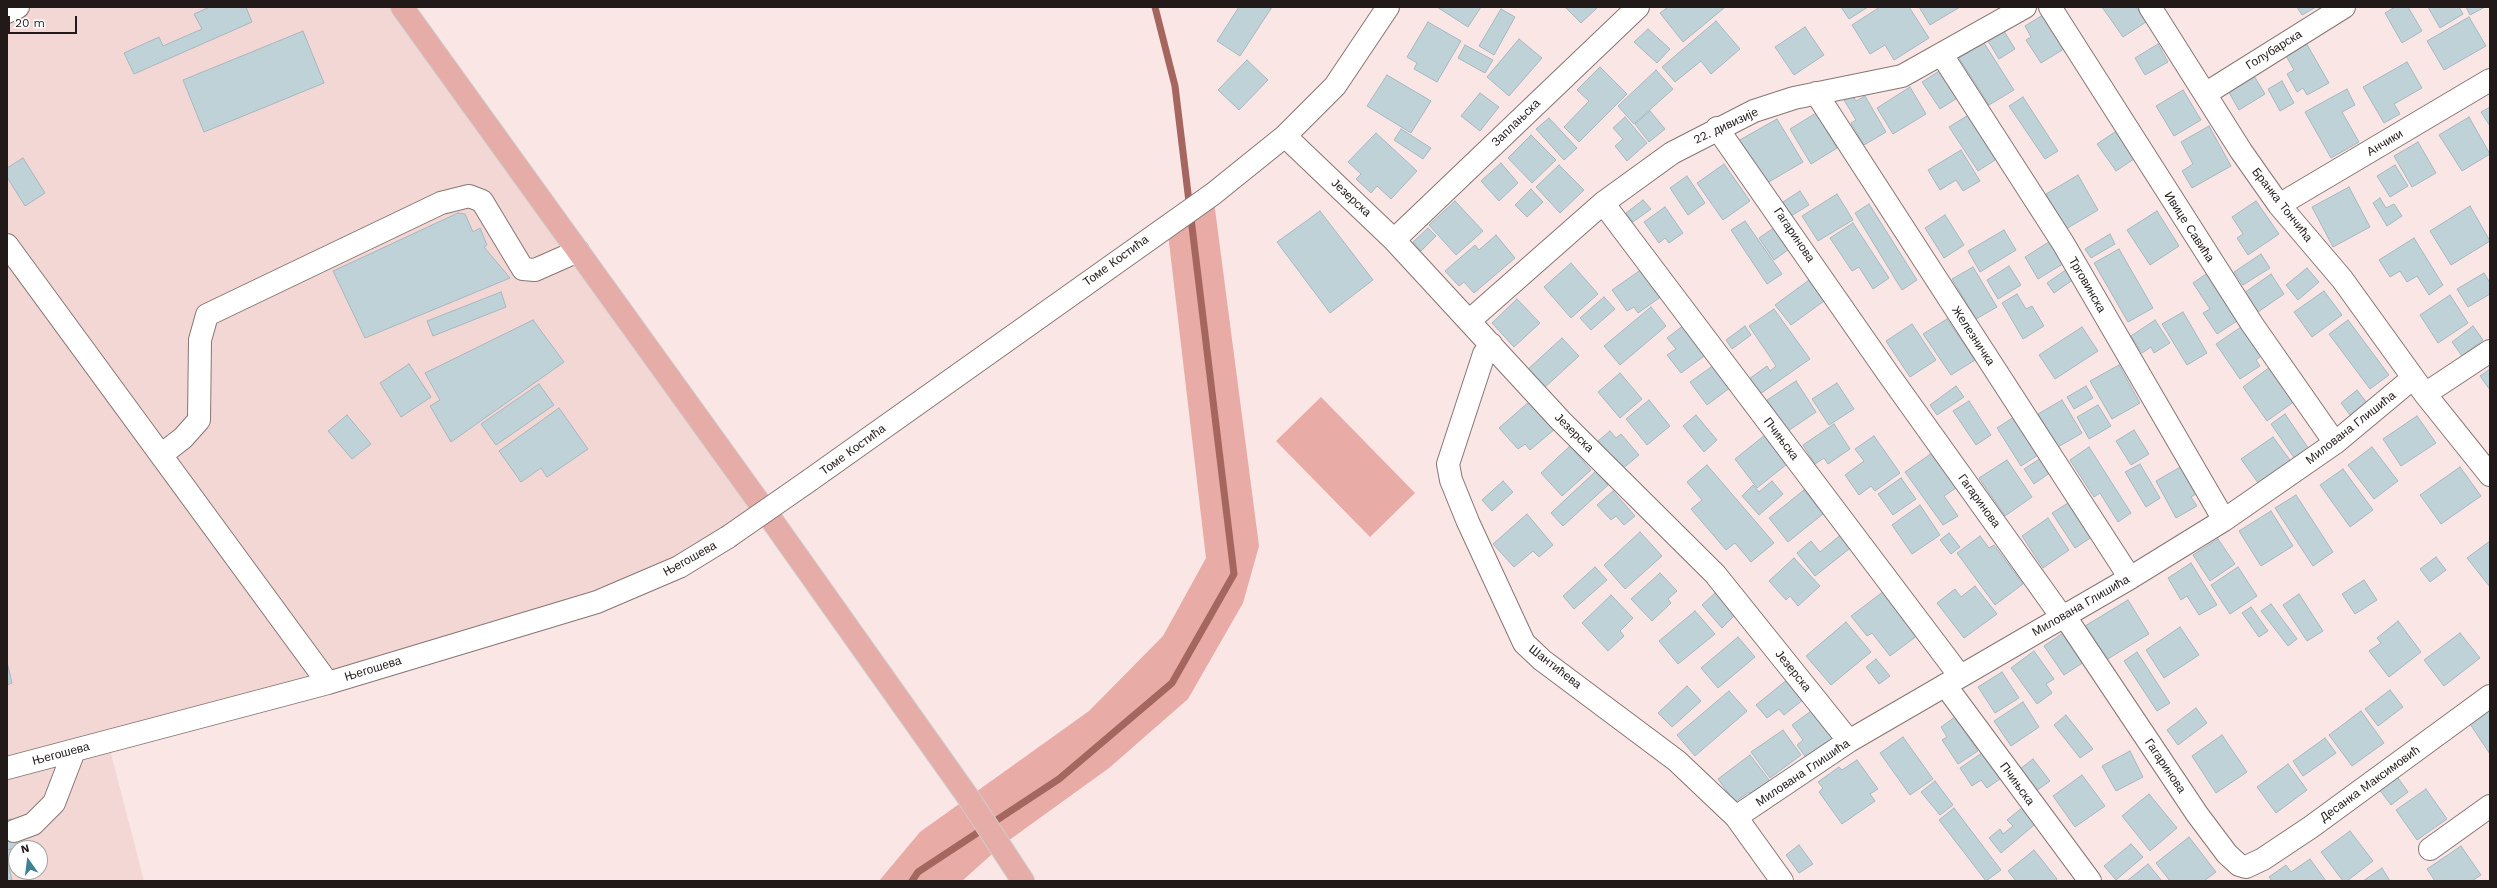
<!DOCTYPE html>
<html>
<head>
<meta charset="utf-8">
<style>
	body { margin:0 }
	#map { position:relative; width:2497px; height:888px; overflow:hidden; background:#fae6e4; font-family:"Work Sans",sans-serif }
	canvas { display:block }
	.frame { position:absolute; inset:0; border:8px solid #211a19; pointer-events:none }
	.north { position:absolute; left:8px; top:840px; width:40px; height:40px; box-sizing:border-box; background:#fff; border:1px solid #a6a3a3; border-radius:50%; rotate:346deg; font-size:11px; font-weight:700; line-height:16px; text-align:center; color:#211a19 }
	.north::after { content:''; display:block; margin:auto; width:14px; height:18px; background:#408094; clip-path:polygon(50% 0,100% 100%,50% 72%,0 100%) }
	.scale { position:absolute; left:8px; top:16px; width:69px; height:18px; box-sizing:border-box; border:2px solid #211a19; border-top:0; padding-left:5px; font-size:12px; line-height:14px; white-space:nowrap; color:#211a19; -webkit-text-stroke:3px #fff; paint-order:stroke }
</style>
</head>
<body>
<div id="map">
<canvas width="2497" height="888"></canvas>
<div class="frame"></div>
<div class="north">N</div>
<div class="scale">20 m</div>
</div>
<script>
const ctx = document.querySelector('canvas').getContext('2d');
ctx.lineJoin = 'round';
function paint(path, color) { ctx.fillStyle = color; ctx.fill(path, 'evenodd'); }
const shape = rows => new Path2D(rows.map(r => 'M' + r).join(''));
function stroke(path, color, width, dash) { ctx.strokeStyle = color; ctx.lineWidth = width; ctx.lineCap = dash ? 'butt' : 'round'; ctx.setLineDash(dash || []); ctx.stroke(path); }
function label(font, color, halo, rows, align = 'center') {
  ctx.font = font + ' "Work Sans",sans-serif'; ctx.lineWidth = 3; ctx.setLineDash([]); ctx.textBaseline = 'middle'; ctx.strokeStyle = halo; ctx.fillStyle = color; for (const [text, x, y, turn = 0] of rows) {
    ctx.save(); ctx.translate(x, y); ctx.rotate((+turn || 0) * Math.PI / 180); ctx.textAlign = isNaN(turn) ? turn : align; if (halo) ctx.strokeText(text, 0, 0); ctx.fillText(text, 0, 0); ctx.restore();
  }
}
paint(shape([
	[7,7,402,7,766,512,679,567,108,742,144,881,7,881],
	[16,848,40,848,40,872,16,872]
]), '#f3d7d4');
paint(shape([
	[1213,194,1259,546,1243,603,1188,699,1109,768,1001,846,962,881,879,881,920,832,1089,711,1163,636,1206,558,1167,225],
	[1321,397,1415,493,1370,537,1276,441]
]), '#e8aba5');
stroke(shape([
	[912,881,918,872,1059,779,1172,683,1234,574,1175,86,1155,7]
]), '#a66660', 7);
const building = shape([
	[210,7,246,7,252,22,134,74,124,53,159,37,163,46,202,29,194,14,210,7],
	[1239,7,1272,7,1240,56,1217,41,1239,7],
	[1437,7,1481,7,1468,27,1437,7],
	[1565,7,1598,7,1581,23,1565,7],
	[1668,7,1723,7,1724,8,1683,42,1660,13,1668,7],
	[1841,7,1868,7,1849,19,1841,7],
	[1880,7,1909,7,1929,38,1894,60,1885,45,1870,54,1852,25,1880,7],
	[1919,7,1960,7,1930,25,1919,7],
	[2102,7,2136,7,2146,22,2123,37,2102,7],
	[2297,7,2316,7,2302,15,2297,7],
	[2395,7,2408,7,2422,31,2402,43,2385,13,2395,7],
	[2428,7,2459,7,2463,14,2440,28,2428,7],
	[2466,7,2485,7,2470,15,2466,7],
	[1501,9,1515,17,1494,55,1479,46,1501,9],
	[2046,13,2067,47,2041,63,2026,40,2031,37,2025,26,2046,13],
	[2469,17,2486,46,2444,70,2427,41,2469,17],
	[1716,21,1740,49,1711,74,1701,61,1675,82,1662,67,1716,21],
	[1428,22,1461,41,1437,82,1414,69,1417,63,1407,57,1428,22],
	[1805,27,1824,55,1794,75,1775,47,1805,27],
	[1648,29,1670,49,1657,63,1634,42,1648,29],
	[303,31,324,83,204,132,183,80,303,31],
	[2004,31,2015,49,1999,59,1988,41,2004,31],
	[1519,39,1542,58,1509,96,1487,77,1519,39],
	[2305,41,2329,83,2307,95,2303,88,2297,92,2287,74,2294,70,2284,52,2305,41],
	[1984,43,2014,90,1989,105,1959,58,1984,43],
	[2158,44,2168,62,2145,75,2135,58,2158,44],
	[1465,45,1493,60,1485,73,1458,58,1465,45],
	[1247,60,1268,80,1239,110,1218,90,1247,60],
	[2407,62,2422,88,2394,104,2400,114,2384,123,2363,87,2407,62],
	[1600,67,1627,94,1579,142,1564,127,1589,101,1577,90,1600,67],
	[1944,68,1962,95,1940,109,1922,82,1944,68],
	[1656,70,1673,89,1634,124,1618,106,1656,70],
	[2253,74,2265,94,2239,110,2227,89,2253,74],
	[1387,75,1431,101,1411,133,1367,106,1387,75],
	[2282,81,2294,103,2280,111,2268,89,2282,81],
	[1910,87,1926,114,1893,134,1877,108,1910,87],
	[2347,89,2355,105,2342,112,2359,142,2331,158,2305,112,2347,89],
	[2183,90,2201,120,2174,136,2156,106,2183,90],
	[1480,93,1499,107,1480,131,1461,116,1480,93],
	[1852,95,1856,101,1865,96,1886,132,1864,145,1851,123,1856,120,1844,100,1852,95],
	[2023,97,2058,151,2045,159,2009,106,2023,97],
	[2490,107,2490,126,2481,112,2490,107],
	[1650,111,1665,129,1649,142,1635,124,1650,111],
	[1816,113,1837,148,1811,164,1790,129,1816,113],
	[1970,114,1998,158,1978,171,1949,127,1970,114],
	[1625,117,1647,143,1627,161,1615,146,1623,139,1613,128,1625,117],
	[2469,117,2490,154,2462,171,2439,135,2469,117],
	[1549,118,1577,148,1564,160,1536,129,1549,118],
	[1777,119,1803,162,1767,183,1738,141,1777,119],
	[2209,126,2231,166,2192,188,2182,171,2193,164,2181,142,2209,126],
	[1401,129,1431,148,1423,159,1394,140,1401,129],
	[2118,130,2137,157,2116,171,2097,144,2118,130],
	[1376,133,1417,171,1391,199,1377,186,1371,193,1356,179,1361,174,1348,162,1376,133],
	[1531,135,1556,160,1532,183,1508,158,1531,135],
	[2418,142,2436,173,2412,187,2394,156,2418,142],
	[1961,150,1980,181,1963,191,1956,180,1940,190,1928,170,1961,150],
	[23,158,45,193,25,206,7,177,7,168,23,158],
	[1501,163,1518,183,1499,201,1481,181,1501,163],
	[1724,164,1750,201,1723,220,1697,183,1724,164],
	[1559,165,1584,190,1560,213,1536,187,1559,165],
	[2395,165,2408,186,2390,197,2377,176,2395,165],
	[2078,175,2098,210,2066,229,2046,194,2078,175],
	[1687,176,1705,203,1688,215,1670,188,1687,176],
	[2349,187,2370,227,2333,247,2312,207,2349,187],
	[1531,189,1543,202,1527,217,1515,205,1531,189],
	[1800,191,1809,205,1791,216,1783,202,1800,191],
	[1837,194,1853,220,1818,241,1802,216,1837,194],
	[2380,198,2386,208,2394,204,2402,216,2387,226,2373,203,2380,198],
	[1643,200,1651,209,1633,222,1626,213,1643,200],
	[1455,201,1483,231,1456,255,1429,225,1455,201],
	[2256,201,2279,234,2248,255,2237,238,2243,234,2232,217,2256,201],
	[1869,204,1917,280,1902,290,1855,213,1869,204],
	[2470,206,2490,241,2451,265,2430,231,2470,206],
	[1665,207,1683,233,1669,243,1665,238,1659,243,1644,222,1665,207],
	[1320,211,1373,280,1330,313,1277,242,1320,211],
	[2157,211,2179,246,2150,265,2127,230,2157,211],
	[458,213,465,214,473,232,480,228,487,245,484,247,510,278,365,338,333,271,458,213],
	[1945,215,1964,245,1944,258,1925,228,1945,215],
	[1745,221,1782,274,1767,284,1731,230,1745,221],
	[1853,223,1889,278,1873,289,1859,267,1852,271,1830,238,1853,223],
	[1778,225,1792,247,1774,260,1759,238,1778,225],
	[1428,228,1436,236,1421,251,1413,242,1428,228],
	[2004,230,2016,250,1980,272,1968,251,2004,230],
	[2110,234,2115,244,2091,258,2085,249,2110,234],
	[1496,235,1515,258,1474,293,1464,282,1459,286,1445,271,1475,245,1479,250,1496,235],
	[2414,238,2443,285,2429,295,2417,276,2407,282,2400,271,2390,277,2379,260,2414,238],
	[2052,240,2066,262,2038,279,2025,257,2052,240],
	[2119,249,2153,308,2128,322,2094,263,2119,249],
	[2261,254,2270,268,2243,285,2234,272,2261,254],
	[1571,263,1598,294,1571,318,1544,287,1571,263],
	[2009,266,2021,285,1998,299,1987,280,2009,266],
	[1973,267,1997,307,1976,319,1952,279,1973,267],
	[2070,267,2077,277,2054,293,2047,283,2070,267],
	[2307,268,2319,282,2298,300,2286,285,2307,268],
	[1642,269,1662,296,1638,313,1634,307,1627,311,1612,290,1642,269],
	[2209,272,2240,319,2217,334,2203,313,2210,309,2193,283,2209,272],
	[2484,273,2490,283,2490,294,2468,307,2457,289,2484,273],
	[2271,274,2284,294,2258,312,2244,293,2271,274],
	[1809,280,1824,301,1791,325,1775,305,1809,280],
	[2324,291,2342,315,2312,337,2294,312,2324,291],
	[501,292,506,307,433,336,427,321,501,292],
	[2017,294,2026,309,2032,306,2044,326,2023,339,2002,303,2017,294],
	[2450,295,2468,323,2438,343,2420,315,2450,295],
	[1604,297,1615,309,1591,330,1580,318,1604,297],
	[1517,299,1540,323,1514,347,1492,323,1517,299],
	[1651,307,1666,326,1620,365,1604,346,1651,307],
	[1774,309,1810,359,1760,394,1749,379,1767,366,1770,371,1776,366,1749,326,1774,309],
	[2183,312,2207,353,2187,365,2162,324,2183,312],
	[1947,319,1975,360,1951,375,1923,334,1947,319],
	[533,320,564,362,451,442,430,406,440,400,425,373,533,320],
	[2155,320,2170,343,2154,353,2151,347,2142,353,2131,336,2155,320],
	[2348,320,2389,375,2370,389,2329,334,2348,320],
	[1912,324,1936,360,1910,377,1886,341,1912,324],
	[1684,325,1707,354,1681,373,1667,355,1676,349,1667,338,1684,325],
	[1745,326,1751,335,1732,349,1726,340,1745,326],
	[2473,326,2483,340,2462,356,2452,342,2473,326],
	[2082,327,2098,351,2055,379,2039,355,2082,327],
	[2241,327,2261,356,2256,360,2260,366,2240,379,2216,344,2241,327],
	[1562,338,1579,356,1544,388,1527,370,1562,338],
	[409,364,431,397,401,417,380,383,409,364],
	[1714,365,1731,387,1707,405,1690,382,1714,365],
	[2119,365,2140,403,2112,419,2090,381,2119,365],
	[2270,367,2295,401,2267,421,2243,387,2270,367],
	[2490,369,2490,390,2480,376,2490,369],
	[1620,373,1642,399,1620,418,1598,392,1620,373],
	[1796,381,1816,412,1788,431,1767,400,1796,381],
	[1837,383,1854,409,1829,425,1812,399,1837,383],
	[539,384,554,405,496,445,481,424,539,384],
	[1956,386,1964,397,1937,415,1930,405,1956,386],
	[2086,386,2093,398,2074,409,2067,397,2086,386],
	[2357,390,2367,403,2350,415,2341,403,2357,390],
	[1649,400,1670,426,1647,445,1626,419,1649,400],
	[2062,400,2082,433,2058,447,2038,414,2062,400],
	[1530,401,1555,429,1530,450,1525,444,1518,449,1499,428,1530,401],
	[1969,401,1991,435,1976,445,1953,411,1969,401],
	[2098,405,2111,426,2089,439,2077,417,2098,405],
	[559,408,588,449,547,477,541,468,521,482,499,451,559,408],
	[2285,414,2311,452,2297,462,2271,424,2285,414],
	[347,415,371,444,352,459,328,431,347,415],
	[1696,415,1717,440,1704,452,1683,426,1696,415],
	[2417,416,2436,443,2401,466,2383,439,2417,416],
	[2014,417,2038,455,2021,466,1997,428,2014,417],
	[1834,424,1850,449,1828,464,1824,458,1815,464,1803,445,1834,424],
	[2134,430,2149,454,2131,465,2116,441,2134,430],
	[1610,431,1616,438,1621,434,1639,455,1622,469,1598,441,1610,431],
	[1765,435,1787,464,1757,488,1735,459,1765,435],
	[1874,436,1900,473,1875,491,1871,486,1859,495,1845,475,1864,461,1855,449,1874,436],
	[2273,437,2293,464,2261,487,2241,459,2273,437],
	[1570,446,1591,470,1562,496,1541,473,1570,446],
	[2089,447,2131,513,2118,522,2100,493,2094,497,2070,460,2089,447],
	[2372,447,2398,481,2374,499,2348,465,2372,447],
	[1932,453,1956,488,1944,496,1958,516,1943,525,1905,472,1932,453],
	[2041,458,2051,472,2034,484,2024,469,2041,458],
	[2007,460,2032,497,2005,516,1979,478,2007,460],
	[2140,464,2160,498,2146,507,2125,472,2140,464],
	[1707,465,1774,543,1751,562,1735,543,1726,550,1691,509,1702,500,1687,482,1707,465],
	[2182,466,2198,493,2191,497,2197,506,2176,518,2156,481,2182,466],
	[2460,467,2481,496,2441,524,2420,495,2460,467],
	[2343,469,2373,510,2350,527,2320,485,2343,469],
	[1596,471,1608,485,1563,526,1551,513,1596,471],
	[1901,478,1916,499,1893,515,1878,494,1901,478],
	[1503,481,1513,492,1492,511,1482,500,1503,481],
	[1772,481,1783,494,1759,515,1742,496,1753,485,1759,492,1772,481],
	[1804,490,1823,514,1788,542,1769,518,1804,490],
	[1613,491,1635,516,1624,525,1616,516,1611,520,1597,505,1613,491],
	[2296,495,2333,552,2313,566,2275,508,2296,495],
	[2073,500,2095,535,2075,548,2052,513,2073,500],
	[1920,505,1940,535,1912,554,1892,525,1920,505],
	[2271,511,2293,546,2261,566,2239,531,2271,511],
	[1527,514,1553,545,1539,557,1533,551,1514,567,1493,544,1527,514],
	[2048,518,2069,550,2043,568,2022,536,2048,518],
	[1640,532,1662,556,1625,589,1604,565,1640,532],
	[1843,533,1853,546,1815,576,1797,553,1811,541,1820,552,1843,533],
	[1949,533,1960,547,1951,554,1940,540,1949,533],
	[1980,536,1989,548,1994,545,2023,584,1995,605,1957,553,1980,536],
	[2218,539,2235,564,2210,581,2193,555,2218,539],
	[2490,541,2490,587,2467,558,2490,541],
	[2436,557,2446,570,2430,582,2420,569,2436,557],
	[1794,558,1820,586,1798,606,1790,596,1786,600,1769,581,1794,558],
	[2191,563,2217,605,2199,615,2187,596,2181,600,2168,578,2191,563],
	[1595,567,1607,580,1574,609,1563,596,1595,567],
	[2238,567,2257,596,2230,614,2211,585,2238,567],
	[1660,573,1677,591,1668,599,1671,603,1652,621,1631,599,1660,573],
	[2364,580,2377,600,2355,614,2342,594,2364,580],
	[1975,586,1997,614,1964,638,1937,603,1955,589,1961,597,1975,586],
	[1884,591,1918,635,1890,656,1872,633,1867,636,1851,616,1884,591],
	[1715,593,1735,615,1722,628,1702,605,1715,593],
	[2299,594,2323,631,2307,641,2283,605,2299,594],
	[1611,595,1633,618,1620,631,1624,636,1608,651,1582,623,1611,595],
	[2128,600,2149,634,2106,660,2085,626,2128,600],
	[2271,604,2297,639,2288,646,2261,611,2271,604],
	[2251,607,2268,631,2259,637,2242,613,2251,607],
	[1695,611,1715,634,1678,664,1659,641,1695,611],
	[2398,621,2421,652,2389,677,2369,651,2381,643,2377,638,2398,621],
	[1846,622,1871,652,1831,685,1806,656,1846,622],
	[2180,627,2199,655,2164,678,2146,650,2180,627],
	[2066,631,2087,660,2064,675,2044,646,2066,631],
	[2460,633,2480,658,2444,686,2424,660,2460,633],
	[1738,637,1755,657,1718,688,1701,668,1738,637],
	[2034,651,2054,679,2046,684,2052,693,2037,704,2011,668,2034,651],
	[2137,652,2170,703,2157,711,2124,661,2137,652],
	[1876,659,1890,676,1879,684,1866,667,1876,659],
	[7,662,12,683,7,685,7,662],
	[2002,672,2019,698,1995,713,1978,687,2002,672],
	[1788,679,1804,699,1784,715,1779,709,1767,718,1756,705,1788,679],
	[1687,686,1701,701,1672,727,1658,713,1687,686],
	[2390,690,2403,707,2378,726,2365,709,2390,690],
	[1729,691,1747,711,1695,756,1677,735,1729,691],
	[2023,702,2039,727,2011,746,1994,721,2023,702],
	[2196,708,2207,723,2178,745,2167,730,2196,708],
	[1814,709,1837,742,1809,762,1797,745,1803,740,1792,725,1814,709],
	[2490,710,2490,754,2470,724,2490,710],
	[2361,711,2384,743,2352,766,2329,735,2361,711],
	[2066,715,2093,749,2080,758,2054,725,2066,715],
	[1955,717,1978,751,1958,764,1942,740,1947,737,1941,727,1955,717],
	[1783,730,1801,755,1770,778,1751,752,1783,730],
	[2222,735,2247,772,2216,793,2192,756,2222,735],
	[1903,737,1933,779,1910,795,1880,753,1903,737],
	[2325,738,2336,753,2303,776,2293,761,2325,738],
	[2130,751,2143,777,2116,791,2102,766,2130,751],
	[1982,753,2000,779,1987,788,1981,780,1972,786,1960,768,1982,753],
	[1750,755,1772,784,1753,797,1749,792,1735,802,1718,779,1750,755],
	[2033,759,2050,781,2036,791,2020,769,2033,759],
	[1857,760,1878,789,1870,794,1875,801,1842,824,1819,792,1823,788,1818,782,1839,767,1842,770,1857,760],
	[2288,764,2307,790,2276,813,2257,787,2288,764],
	[2082,775,2105,806,2075,827,2053,796,2082,775],
	[2396,775,2408,792,2391,805,2379,789,2396,775],
	[1935,781,1953,805,1940,815,1921,792,1935,781],
	[2426,789,2447,819,2417,840,2396,810,2426,789],
	[2149,794,2177,828,2150,851,2122,816,2149,794],
	[2027,804,2040,820,2001,853,1989,838,2000,829,2003,834,2013,826,2007,820,2027,804],
	[1954,808,2001,870,1986,881,1939,820,1954,808],
	[11,819,18,847,7,850,7,820,11,819],
	[2350,831,2373,861,2347,881,2343,881,2321,852,2350,831],
	[2189,837,2216,872,2204,881,2170,881,2156,863,2189,837],
	[2131,844,2143,857,2116,880,2104,866,2131,844],
	[1799,845,1813,864,1799,873,1786,855,1799,845],
	[2461,846,2481,875,2472,881,2435,881,2427,869,2461,846],
	[18,847,16,848,16,860,8,863,12,880,7,881,7,850,18,847],
	[2034,850,2057,879,2055,881,2016,881,2008,871,2034,850],
	[2310,859,2326,881,2272,881,2269,877,2286,865,2291,872,2310,859],
	[2148,864,2162,881,2127,881,2148,864],
	[2382,868,2390,881,2363,881,2382,868]
]);
paint(building, '#bfd2d8');
stroke(building, '#a6b8bf', 1);
const minor = shape([
	[2050,7,2252,324,2335,443],
	[2150,7,2241,151,2279,205,2342,279,2425,394,2490,475],
	[7,12,18,7],
	[1942,55,2063,243,2224,520],
	[1816,93,2130,578],
	[2205,94,2344,7],
	[1717,128,1889,375,2062,617,2070,624,2197,814,2227,854,2239,865,2246,867,2263,859,2311,827,2490,696],
	[1285,136,1394,240,1561,421,1715,574,1849,741],
	[1603,203,1960,676],
	[2279,205,2490,80],
	[1394,240,1638,7],
	[7,245,328,683],
	[1469,321,1603,203,1672,153,1754,111,1794,98,1902,76,2025,7],
	[1491,344,1484,354,1448,464,1451,480,1468,522,1524,643,1542,660,1677,761,1736,817,1782,881],
	[2425,394,2490,351],
	[161,455,183,438,199,420,200,340,207,315,441,203,469,196,482,201,523,269,535,270,578,251],
	[810,480,1213,194,1285,136,1335,86,1388,7],
	[1945,685,2090,881],
	[7,768,328,683,597,602,679,567,728,537],
	[1736,817,1849,741,2130,578,2224,520,2335,443,2413,378],
	[14,831,33,824,54,803,74,751],
	[2430,849,2490,806]
]);
const major = shape([
	[402,7,766,512,968,797,1023,881]
]);
stroke(minor, '#877674', 24);
stroke(major, '#cecdcc', 24);
stroke(minor, '#fff', 22);
stroke(major, '#e6aca7', 22);
const minorBridge = shape([
	[728,537,810,480]
]);
stroke(minorBridge, '#877674', 24, []);
stroke(minorBridge, '#fff', 22);
label('12px', '#211a19', '#fff', [
	["Голубарска",2274,50,-32],
	["Заплањска",1516,123,-44],
	["22. дивизије",1726,126,-25],
	["Анчики",2385,143,-31],
	["Језерска",1351,198,43],
	["Бранка Тончића",2282,205,52],
	["Ивице Савића",2189,227,57],
	["Гагаринова",1794,235,56],
	["Томе Костића",1116,261,-36],
	["Трговинска",2087,285,60],
	["Железничка",1973,336,57],
	["Милована Глишића",2351,428,-38],
	["Језерска",1574,433,45],
	["Пчињска",1781,439,53],
	["Томе Костића",853,450,-36],
	["Гагаринова",1979,501,54],
	["Његошева",690,559,-29],
	["Милована Глишића",2081,606,-30],
	["Шантићева",1555,667,38],
	["Његошева",373,669,-17],
	["Језерска",1793,671,51],
	["Његошева",61,754,-15],
	["Гагаринова",2165,766,56],
	["Милована Глишића",1803,773,-34],
	["Пчињска",2017,784,54],
	["Десанка Максимовић",2370,784,-36]
]);
</script>
</body>
</html>
